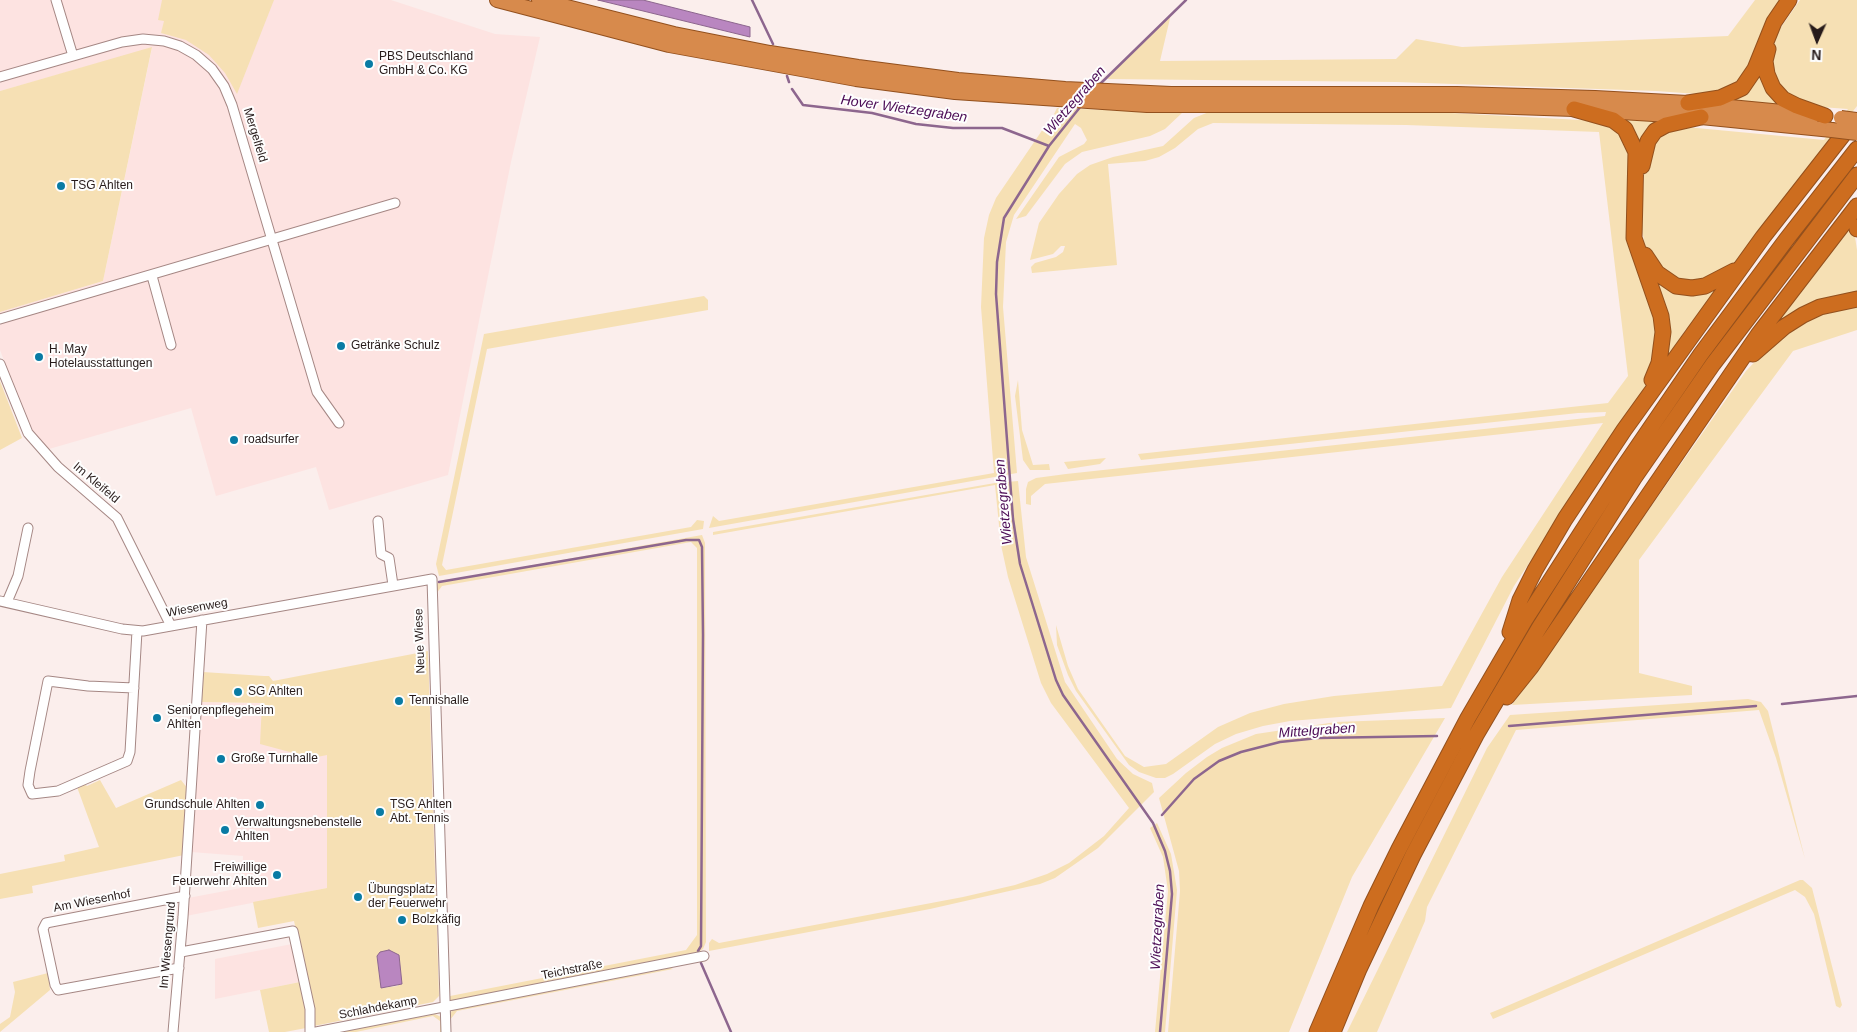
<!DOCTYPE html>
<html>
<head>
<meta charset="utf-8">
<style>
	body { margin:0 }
	#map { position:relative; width:1857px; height:1032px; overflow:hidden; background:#fbeeec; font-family:Arial,sans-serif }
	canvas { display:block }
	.north { position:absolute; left:1792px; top:15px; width:50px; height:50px; -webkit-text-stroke:4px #fefefe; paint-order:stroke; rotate:182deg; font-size:14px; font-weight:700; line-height:20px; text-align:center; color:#271b1a }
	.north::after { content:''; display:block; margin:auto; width:18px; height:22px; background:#271b1a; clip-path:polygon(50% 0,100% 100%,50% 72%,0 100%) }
</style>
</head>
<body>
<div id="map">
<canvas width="1857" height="1032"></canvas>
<div class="north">N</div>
</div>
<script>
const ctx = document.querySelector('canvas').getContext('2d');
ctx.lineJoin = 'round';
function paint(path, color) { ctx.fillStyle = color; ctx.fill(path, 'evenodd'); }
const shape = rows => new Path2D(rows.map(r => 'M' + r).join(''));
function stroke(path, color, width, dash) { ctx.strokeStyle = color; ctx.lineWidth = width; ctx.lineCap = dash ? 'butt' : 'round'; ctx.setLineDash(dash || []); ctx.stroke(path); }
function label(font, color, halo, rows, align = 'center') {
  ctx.font = font + ' Arial,sans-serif'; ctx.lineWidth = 4; ctx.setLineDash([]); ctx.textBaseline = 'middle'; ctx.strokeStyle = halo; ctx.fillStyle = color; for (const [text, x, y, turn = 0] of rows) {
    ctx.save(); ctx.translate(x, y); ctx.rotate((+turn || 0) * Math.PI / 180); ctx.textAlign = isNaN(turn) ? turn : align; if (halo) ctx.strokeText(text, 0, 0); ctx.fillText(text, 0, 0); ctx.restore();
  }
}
paint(shape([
	[0,0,391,0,495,34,540,37,511,162,448,475,329,510,316,467,216,496,191,408,49,449,30,429,0,350,0,312,103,281,152,48,0,91],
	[201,702,262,703,327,755,327,888,186,916,188,898,241,888,242,876,243,856,191,852],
	[292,944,300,982,215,999,215,959]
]), '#fde3e1');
paint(shape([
	[162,0,274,0,237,94,225,73,209,55,186,40,161,33,164,21,158,20],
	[1755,0,1785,0,1744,80,1711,95,1656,91,1396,82,1107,79,1171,14,1160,61,1396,59,1416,39,1462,47,1728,36],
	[1800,0,1857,0,1857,106,1739,259,1721,276,1689,285,1656,268,1645,247,1641,223,1645,159,1660,133,1686,127,1824,140,1848,109,1807,106,1797,102,1775,84,1771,50,1777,33],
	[152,47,103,281,0,312,0,91],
	[1760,66,1786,106,1724,101],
	[1057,108,1182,113,1165,129,1150,136,1082,152,1065,164,1026,216,1016,219,1059,157,1084,144,1087,140,1081,128,1075,124,1014,215,1006,242,1003,307,1017,473,709,528,713,516,719,521,994,473,981,307,984,238,989,215,996,198,1043,129,1051,130,1055,127,1059,117,1054,114],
	[1209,112,1433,112,1599,121,1618,131,1630,153,1632,182,1651,303,1659,333,1648,382,1514,586,1451,708,1290,721,1263,726,1236,734,1215,744,1173,774,1165,778,1156,778,1139,772,1129,765,1076,691,1068,675,1057,645,1056,625,1068,666,1078,689,1125,756,1144,767,1166,764,1218,727,1250,713,1284,704,1334,696,1442,686,1502,577,1603,423,1045,484,1031,496,1031,505,1026,504,1026,489,1028,482,1036,478,1066,474,1605,416,1606,412,1578,413,1141,460,1138,454,1608,403,1628,376,1599,132,1406,125,1213,123,1198,129,1175,148,1159,157,1145,161,1108,164,1117,265,1032,273,1031,267,1035,263,1056,257,1063,252,1065,246,1061,246,1053,254,1030,260,1039,223,1059,194,1077,174,1090,165,1113,157,1163,146,1194,118],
	[1612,116,1674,120,1641,148],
	[1857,211,1854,230,1857,250,1857,294,1771,330],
	[1656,278,1723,284,1689,330,1686,329,1679,340,1679,344,1661,370,1664,359],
	[704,296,708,300,708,310,487,349,442,565,446,570,691,527,697,520,704,521,703,529,439,576,436,564,484,334],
	[1857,305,1857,330,1793,351,1639,560,1639,673,1692,686,1692,695,1512,705,1746,371,1772,344,1811,317],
	[1018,380,1022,430,1033,465,1049,464,1050,470,1030,470,1023,460,1015,396],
	[0,381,22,438,0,450],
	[1106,458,1100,464,1068,469,1064,462],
	[1018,481,1026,557,1065,682,1117,759,1133,774,1152,783,1154,792,1098,848,1055,878,1040,884,930,909,709,951,709,943,712,939,719,943,963,897,1015,885,1047,874,1069,863,1104,836,1129,808,1051,703,1041,683,1008,577,1001,545,995,485,713,535,713,532,995,483],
	[702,535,705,543,706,942,703,949,697,953,452,1003,448,999,436,587,438,582],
	[691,542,697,548,697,935,686,950,450,996,436,594,442,586],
	[428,651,439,996,433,1002,314,1026,313,1009,294,921,258,928,253,902,327,888,327,755,312,758,260,744,262,703,201,702,203,672,264,676,269,676,273,681],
	[377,956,398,986,381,988],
	[1748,699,1761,702,1768,711,1805,859,1776,758,1759,710,1516,730,1427,907,1425,921,1377,1032,1347,1032,1487,748,1510,715],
	[1445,718,1352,877,1289,1032,1168,1032,1180,891,1179,871,1159,798,1186,773,1207,757,1222,748,1256,734,1336,722],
	[100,780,116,808,181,780,188,789,184,855,32,886,33,893,0,899,0,874,65,861,64,855,99,847,77,787,84,784,87,786],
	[1157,823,1171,854,1177,890,1165,1032,1155,1032,1168,891,1163,857,1150,828],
	[1800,880,1803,880,1812,888,1842,1005,1840,1008,1836,1006,1814,914,1805,897,1795,890,1493,1019,1490,1013,1500,1009],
	[668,967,673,969,457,1011,450,1020,451,1032,448,1032,448,1015,453,1010],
	[48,973,50,990,0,1032,0,1024,10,1017,15,992,13,982],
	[300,982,306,1009,306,1028,285,1032,269,1032,260,990],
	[435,1014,443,1018,444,1032,440,1032,440,1021,433,1016,356,1032,339,1032]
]), '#f6e0b4');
const water = shape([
	[598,0,643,0,750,27,750,37,598,0],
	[389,950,399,955,402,984,381,988,377,956,380,952,389,950]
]);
paint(water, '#b986c0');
stroke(water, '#8d668e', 1);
stroke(shape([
	[752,0,773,44],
	[787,76,789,82],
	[1098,86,1186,0],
	[792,89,803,105,872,113,916,124,953,128,1002,128,1049,146],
	[1081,106,1049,146,1004,218,997,262,996,294,1013,519,1020,564,1056,680,1063,695,1153,823,1165,851,1170,871,1172,894,1160,1032],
	[439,582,686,540,699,540,702,547,703,635,701,946,698,951],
	[1782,704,1857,696],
	[1509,726,1756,706],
	[1162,815,1194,779,1219,761,1241,752,1280,742,1318,738,1437,736],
	[701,963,731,1032]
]), '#8d668e', 2.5);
const minor = shape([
	[56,0,73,56],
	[0,77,122,42,143,39,164,41,180,46,196,55,212,69,224,86,232,105,317,392,339,423],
	[152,276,171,345],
	[0,319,395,203],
	[0,364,28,433,58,467,117,518,171,626],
	[378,521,381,554,389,558,393,585],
	[0,601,122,629,143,631,432,579,446,1032],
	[7,602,18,576,28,528],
	[134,688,88,686,48,681,30,771,28,785,32,794,58,791,127,761,130,752,137,631],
	[181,952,293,931,310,1009,310,1032],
	[179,968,58,990,55,985,43,929,46,923,185,896],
	[173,1032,183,917,202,620],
	[316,1032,704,956]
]);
const trunk = shape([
	[497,0,669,45,856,79,955,92,1147,105,1455,105,1574,109,1701,117,1832,130],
	[539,0,674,34,770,53,858,67,958,80,1065,89,1171,94,1457,94,1595,98,1688,103,1814,115]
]);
const motorway = shape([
	[1768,49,1765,61,1767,74,1773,88,1783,99,1797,106,1825,116],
	[1688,103,1720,98,1742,88,1755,69,1774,22,1789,0],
	[1574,109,1613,120,1625,129,1636,152,1634,238,1661,316,1663,332,1659,363,1652,380],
	[1642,166,1648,141,1655,131,1666,125,1701,117],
	[1857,227,1857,229],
	[1645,255,1657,273,1676,286,1692,288,1705,286,1734,271],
	[1753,354,1784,327,1803,315,1820,307,1857,299],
	[1510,632,1520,600,1535,570,1565,519,1624,430,1763,237,1853,122],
	[1507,697,1531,667,1758,335,1857,206],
	[1317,1032,1371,906,1399,849,1468,718,1525,620,1621,471,1701,354,1786,240,1857,149],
	[1333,1032,1359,969,1413,855,1476,735,1539,628,1634,478,1713,364,1857,175]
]);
stroke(minor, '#a58784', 11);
stroke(trunk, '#93501d', 16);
stroke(motorway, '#93501d', 17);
stroke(minor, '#fff', 9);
stroke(trunk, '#d78a4c', 14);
stroke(motorway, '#cd6d1f', 15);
const trunkBridge = shape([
	[1841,118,1857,120],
	[1832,130,1857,133]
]);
stroke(trunkBridge, '#93501d', 16, []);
stroke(trunkBridge, '#d78a4c', 14);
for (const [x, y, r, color] of [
	[369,64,5,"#097ba4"],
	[61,186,5,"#097ba4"],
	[341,346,5,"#097ba4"],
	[39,357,5,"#097ba4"],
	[234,440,5,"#097ba4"],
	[238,692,5,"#097ba4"],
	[399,701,5,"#097ba4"],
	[157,718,5,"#097ba4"],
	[221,759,5,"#097ba4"],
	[260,805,5,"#097ba4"],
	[380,812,5,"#097ba4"],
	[225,830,5,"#097ba4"],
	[277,875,5,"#097ba4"],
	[358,897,5,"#097ba4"],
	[402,920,5,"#097ba4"]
]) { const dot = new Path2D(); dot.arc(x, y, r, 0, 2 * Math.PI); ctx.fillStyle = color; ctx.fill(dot); stroke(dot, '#fefefe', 2); }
label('12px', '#271b1a', '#fefefe', [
	["PBS Deutschland",379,57],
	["GmbH & Co. KG",379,71],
	["TSG Ahlten",71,186],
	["Getränke Schulz",351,346],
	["H. May",49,350],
	["Hotelausstattungen",49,364],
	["roadsurfer",244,440],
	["SG Ahlten",248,692],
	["Tennishalle",409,701],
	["Seniorenpflegeheim",167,711],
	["Ahlten",167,725],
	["Große Turnhalle",231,759],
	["Grundschule Ahlten",250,805,"right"],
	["TSG Ahlten",390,805],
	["Abt. Tennis",390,819],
	["Verwaltungsnebenstelle",235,823],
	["Ahlten",235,837],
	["Freiwillige",267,868,"right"],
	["Feuerwehr Ahlten",267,882,"right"],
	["Übungsplatz",368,890],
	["der Feuerwehr",368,904],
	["Bolzkäfig",412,920]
], 'left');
label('12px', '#271b1a', '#fefefe', [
	["Mergelfeld",255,135,73],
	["Im Kleifeld",96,483,40],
	["Wiesenweg",197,608,-10],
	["Neue Wiese",420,641,-92],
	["Am Wiesenhof",92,901,-11],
	["Im Wiesengrund",168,945,-85],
	["Teichstraße",572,970,-11],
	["Schlahdekamp",378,1008,-11]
]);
label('italic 14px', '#4c0d56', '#fefefe', [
	["Wietzegraben",1075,101,-49],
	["Hover Wietzegraben",904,109,8],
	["Wietzegraben",1004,502,-95],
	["Mittelgraben",1317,731,-4],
	["Wietzegraben",1158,927,-87]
]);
</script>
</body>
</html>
